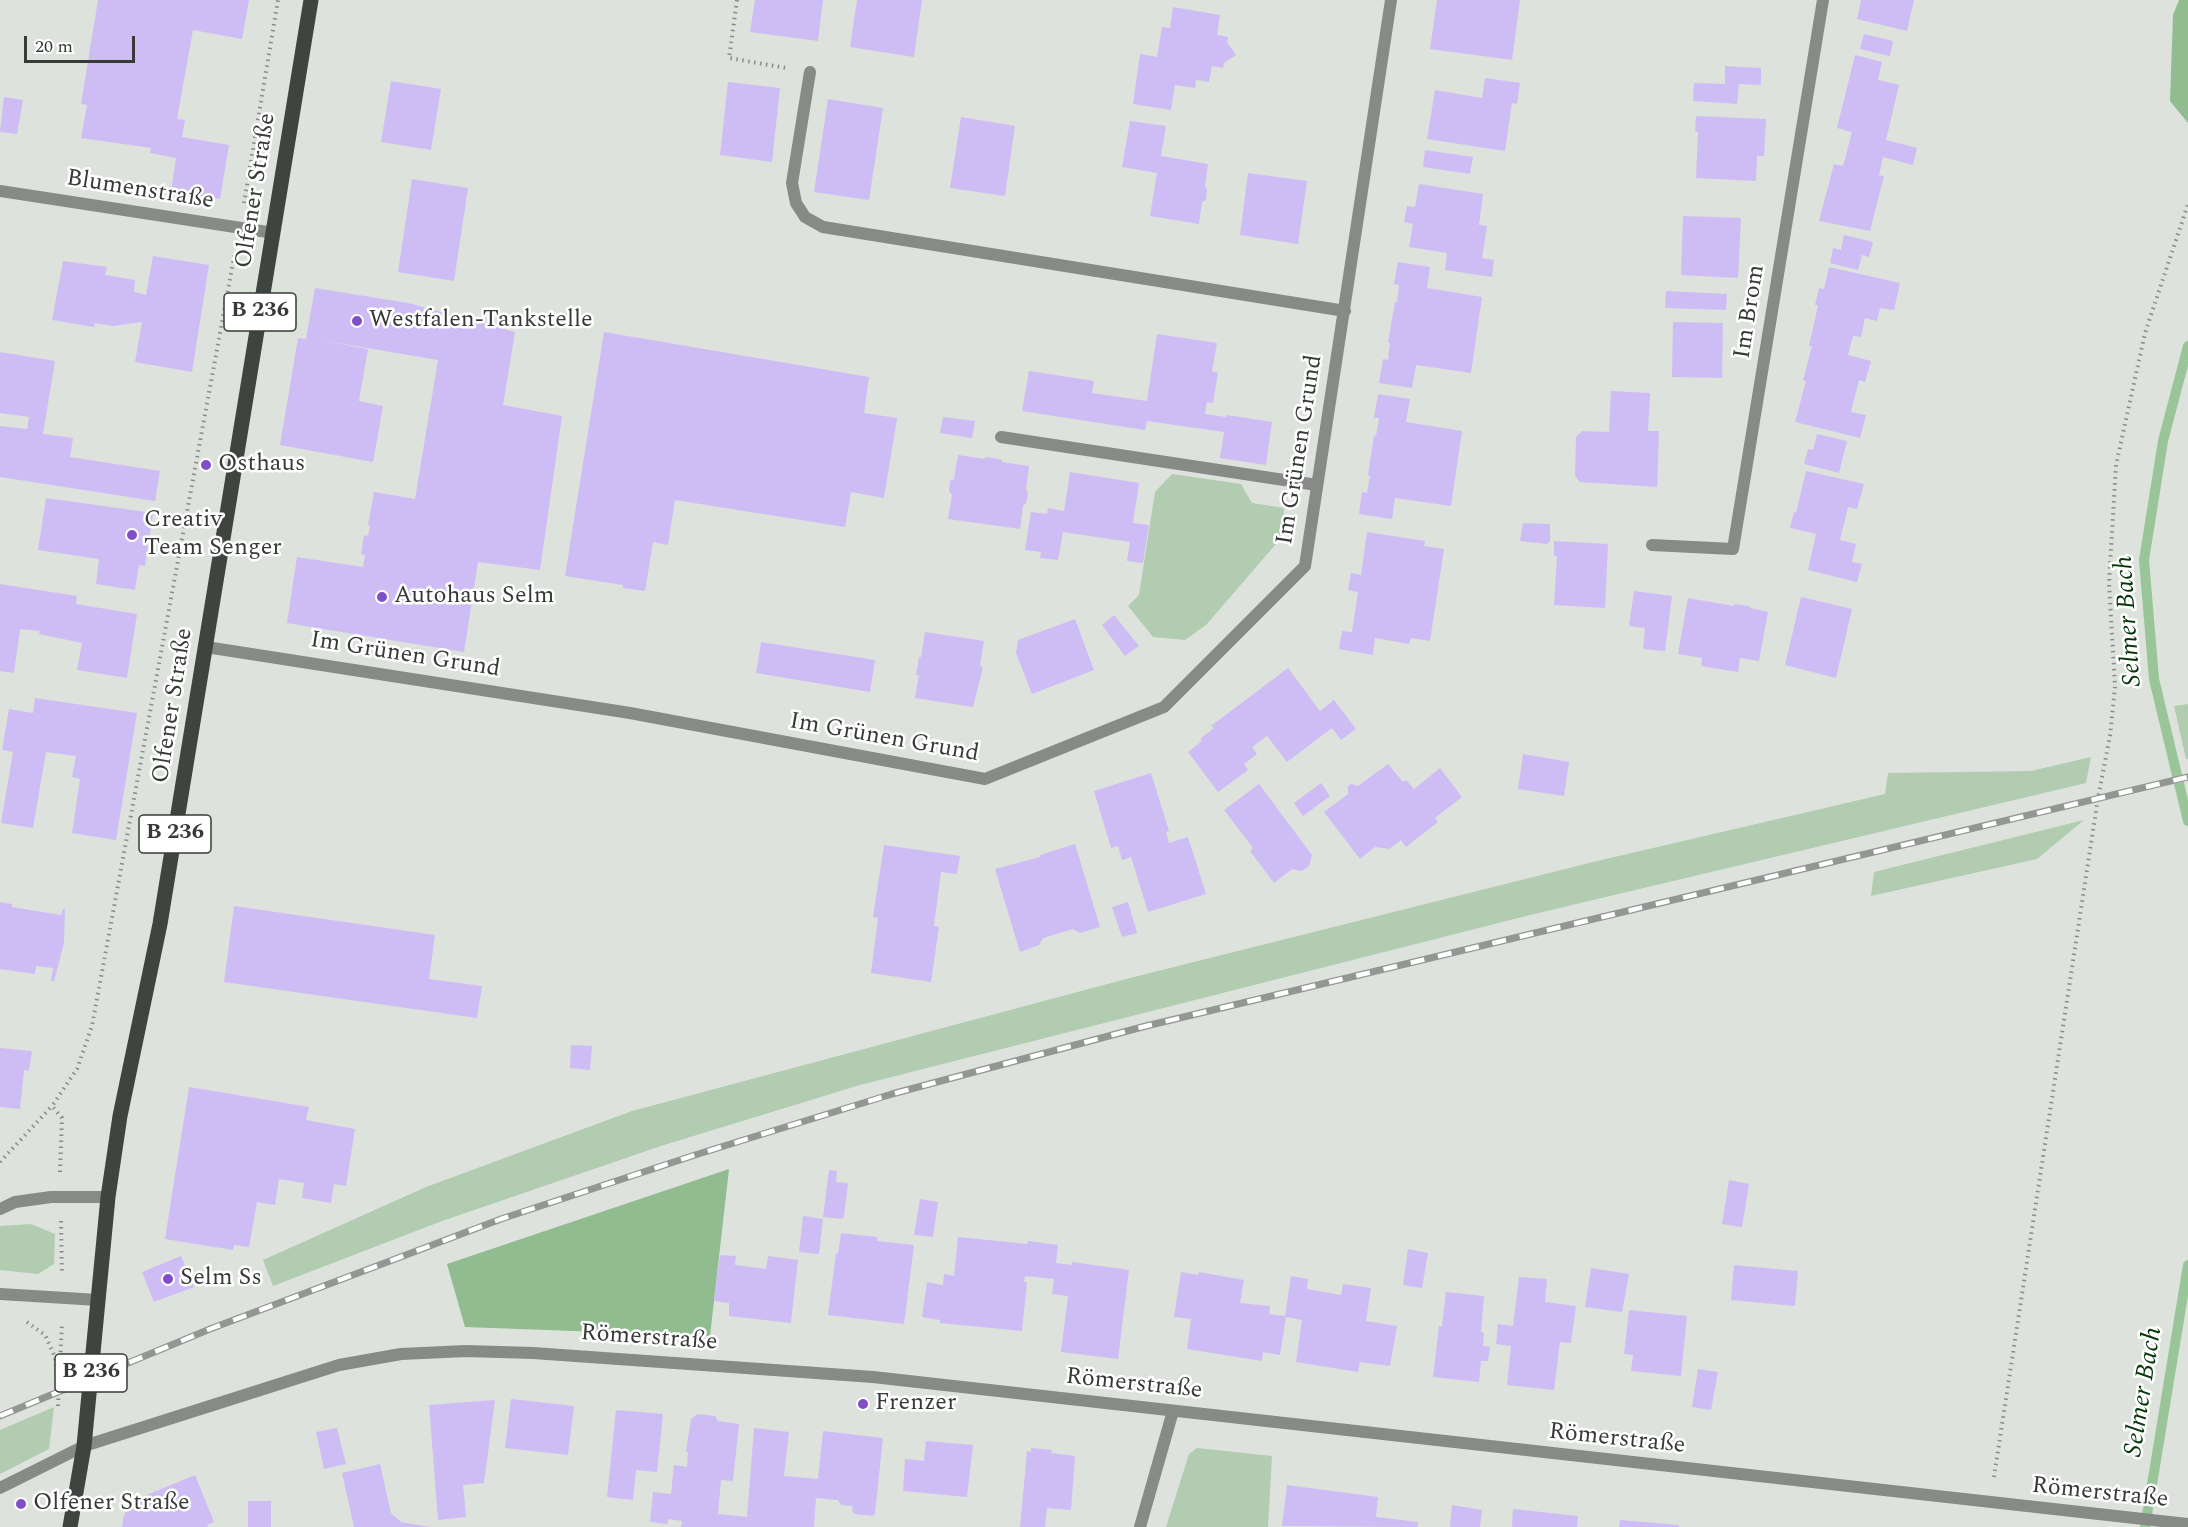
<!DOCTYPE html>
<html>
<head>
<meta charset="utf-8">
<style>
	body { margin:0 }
	#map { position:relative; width:2188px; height:1527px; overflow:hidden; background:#dde2dd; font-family:Spectral,serif }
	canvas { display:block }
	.scale { position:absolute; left:24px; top:36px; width:111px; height:27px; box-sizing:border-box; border:3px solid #383a38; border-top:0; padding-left:8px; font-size:18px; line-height:21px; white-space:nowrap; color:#383a38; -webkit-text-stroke:4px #fff; paint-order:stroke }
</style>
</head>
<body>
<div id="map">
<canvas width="2188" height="1527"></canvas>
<div class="scale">20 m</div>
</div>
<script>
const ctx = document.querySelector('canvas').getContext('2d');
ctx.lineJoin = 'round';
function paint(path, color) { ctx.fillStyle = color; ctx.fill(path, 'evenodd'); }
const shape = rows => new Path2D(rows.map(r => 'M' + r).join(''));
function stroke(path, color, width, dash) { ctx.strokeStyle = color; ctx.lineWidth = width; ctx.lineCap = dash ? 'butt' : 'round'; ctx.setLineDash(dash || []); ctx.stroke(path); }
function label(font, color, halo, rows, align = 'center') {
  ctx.font = font + ' Spectral,serif'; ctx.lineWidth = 5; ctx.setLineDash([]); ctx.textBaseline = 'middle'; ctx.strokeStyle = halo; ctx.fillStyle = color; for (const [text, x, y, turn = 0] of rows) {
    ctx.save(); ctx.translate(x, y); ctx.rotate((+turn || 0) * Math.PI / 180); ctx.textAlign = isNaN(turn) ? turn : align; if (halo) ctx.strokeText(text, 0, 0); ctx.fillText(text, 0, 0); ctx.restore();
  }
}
paint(shape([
	[1172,474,1241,484,1252,503,1284,508,1282,537,1206,625,1185,640,1153,637,1128,606,1139,595,1155,492],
	[2188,704,2188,759,2186,759,2174,706],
	[2091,757,2086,783,1530,915,860,1085,664,1145,442,1221,273,1286,263,1260,426,1187,632,1111,1130,978,1593,862,1885,794,1888,773,2031,771],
	[2084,820,2037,859,1871,896,1874,872],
	[31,1224,55,1234,54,1264,38,1274,0,1270,0,1226],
	[54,1407,49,1449,0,1474,0,1430],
	[1197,1448,1272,1456,1268,1527,1166,1527,1189,1454]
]), '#b1ccb0');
paint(shape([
	[2179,0,2188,0,2188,123,2170,101,2173,15],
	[729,1169,710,1336,465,1327,447,1264]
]), '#90bc90');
stroke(shape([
	[2188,346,2163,441,2144,560,2154,679,2188,821],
	[2145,1527,2188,1265]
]), '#99c598', 10);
paint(shape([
	[98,0,249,0,242,39,193,30,177,119,185,120,182,137,229,145,220,199,171,191,176,158,150,153,151,148,81,138,87,105,81,104],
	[755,0,823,0,818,41,750,32],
	[857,0,922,0,914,57,850,47],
	[1437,0,1520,0,1512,60,1430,49],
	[1861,0,1914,0,1907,31,1857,19],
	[1173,7,1220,15,1217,35,1228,37,1227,42,1236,55,1224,63,1223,68,1212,66,1209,82,1196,80,1195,88,1175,85,1171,110,1133,104,1140,54,1157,57,1162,27,1170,28],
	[1864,34,1893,41,1890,56,1860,49],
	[1855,55,1882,62,1878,80,1899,85,1886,140,1917,148,1913,165,1883,157,1879,175,1884,176,1870,231,1819,221,1834,164,1843,166,1852,132,1837,128],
	[1725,66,1761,68,1761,85,1739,84,1737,104,1693,101,1694,83,1725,84],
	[1485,78,1520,83,1517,104,1512,103,1505,151,1427,139,1435,90,1482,98],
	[391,81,441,89,431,150,381,142],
	[728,82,780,88,772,162,720,155],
	[4,97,23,100,17,134,0,132],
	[828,99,883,108,869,200,814,192],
	[1696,116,1766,119,1764,156,1757,156,1756,181,1696,178,1698,132,1695,131],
	[961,117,1015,126,1005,196,950,188],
	[1130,121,1166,126,1161,156,1208,164,1205,186,1207,189,1206,200,1202,202,1199,224,1150,216,1157,173,1122,167],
	[1425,150,1473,157,1470,174,1423,167],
	[1248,173,1307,181,1298,244,1240,235],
	[412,179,468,188,454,281,398,272],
	[1419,184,1483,194,1479,225,1487,226,1482,258,1494,260,1492,277,1445,270,1447,253,1409,247,1413,224,1404,222,1407,206,1415,207],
	[1683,216,1741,218,1738,278,1681,275],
	[1844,235,1873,242,1869,257,1862,255,1858,270,1830,263,1833,248,1841,250],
	[153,256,209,265,192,372,135,362,142,322,113,326,95,323,94,327,52,320,63,261,107,267,105,275,135,280,134,292,146,295],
	[1398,262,1430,267,1427,288,1482,297,1471,373,1416,365,1412,388,1379,383,1383,359,1388,360,1390,343,1388,342,1395,302,1397,302,1399,285,1394,284],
	[1829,267,1900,283,1894,310,1880,308,1877,321,1865,318,1861,337,1853,336,1848,355,1871,361,1865,382,1859,380,1851,412,1866,415,1860,438,1795,422,1806,381,1803,380,1812,346,1809,346,1818,306,1815,305,1819,288,1824,289],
	[315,288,408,303,515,332,503,405,562,416,540,570,478,562,464,652,287,623,297,557,363,567,365,555,361,554,364,535,368,536,370,525,368,525,374,492,415,499,438,360,314,339,368,349,359,401,383,406,373,462,280,445,298,338,306,339],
	[1666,291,1727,294,1726,310,1665,308],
	[1673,322,1723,323,1722,378,1672,377],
	[604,332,869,377,864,413,897,418,884,498,851,492,845,527,675,500,668,545,653,542,645,591,623,588,623,585,565,576],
	[1157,334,1217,343,1212,371,1218,373,1213,403,1207,402,1205,414,1226,417,1227,415,1272,422,1266,465,1220,458,1224,432,1147,421,1145,430,1022,411,1029,371,1094,381,1092,393,1147,401],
	[0,352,55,361,43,434,73,438,70,457,160,471,155,501,0,477,0,426,27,429,29,417,0,413],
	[1611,391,1650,393,1648,431,1659,431,1657,487,1580,482,1575,476,1576,437,1582,431,1609,432],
	[1378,394,1410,399,1406,422,1462,431,1451,506,1395,498,1392,519,1359,514,1362,492,1367,493,1370,476,1368,475,1374,435,1376,436,1379,418,1374,418],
	[943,417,975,421,972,438,940,433],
	[1817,434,1847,441,1839,473,1804,464,1808,449,1813,450],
	[958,455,985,459,985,457,994,458,1002,460,1002,462,1029,466,1026,489,1028,493,1026,503,1023,506,1020,529,948,519,952,495,949,491,950,481,954,479],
	[1806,471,1864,484,1857,509,1848,507,1840,540,1856,544,1852,562,1862,564,1857,582,1808,570,1816,534,1790,528,1794,512,1796,513],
	[1070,472,1139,483,1133,523,1149,525,1143,563,1127,561,1130,542,1063,532,1058,560,1040,558,1041,552,1025,550,1031,512,1047,514,1048,508,1064,511],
	[46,498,153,513,145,566,139,565,135,590,96,584,99,559,38,550],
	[1523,523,1550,524,1550,541,1547,544,1520,541],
	[1367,532,1425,541,1424,546,1444,549,1430,641,1411,638,1409,644,1375,638,1373,655,1339,649,1342,631,1352,632,1358,592,1348,590,1351,573,1361,575],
	[1554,541,1608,544,1605,608,1554,605,1557,556,1554,556],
	[0,584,77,596,76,604,137,614,127,678,77,670,82,643,39,634,40,631,20,629,14,673,0,671],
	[1634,591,1672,596,1665,651,1643,649,1645,628,1629,626],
	[1801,597,1852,609,1836,678,1785,665],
	[1688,598,1734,606,1734,604,1750,606,1750,608,1768,612,1759,661,1740,658,1738,672,1701,666,1702,658,1678,654],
	[1114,615,1139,646,1125,656,1102,625],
	[1075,619,1094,670,1032,694,1016,653,1018,640],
	[925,632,984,641,980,666,983,667,973,707,915,698,919,675,916,675,919,657,921,657],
	[761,642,875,660,870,692,756,673],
	[1288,668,1320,711,1334,700,1356,729,1341,740,1332,728,1287,762,1267,736,1252,747,1257,754,1244,764,1248,770,1218,792,1188,752,1202,741,1200,739,1214,728,1211,726],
	[35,698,137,713,116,840,72,833,80,779,72,777,76,756,46,752,33,828,1,823,13,752,2,750,9,709,33,713],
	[1523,754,1569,762,1564,796,1518,789],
	[1388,764,1403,782,1406,780,1414,789,1440,768,1462,797,1435,818,1438,822,1406,847,1401,840,1389,849,1375,847,1360,859,1324,812,1348,794,1348,786,1351,784,1358,786],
	[1151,773,1169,831,1166,832,1169,843,1188,837,1206,894,1148,912,1131,857,1122,860,1118,846,1111,848,1094,791],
	[1321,783,1330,796,1303,816,1294,803],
	[1259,784,1312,855,1309,866,1302,871,1292,869,1274,883,1250,851,1253,848,1224,810],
	[1075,844,1100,927,1080,933,1073,929,1043,938,1039,945,1020,952,995,869,1040,857,1040,855],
	[884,845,960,856,957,874,941,872,934,926,939,927,931,982,871,973,878,918,873,917],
	[0,902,12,904,12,907,61,915,63,909,65,909,64,943,54,981,51,981,53,968,36,966,35,974,0,969],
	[1128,902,1137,933,1122,937,1112,907],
	[234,906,435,935,429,979,482,986,477,1018,224,982],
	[571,1045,592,1046,590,1070,570,1068],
	[0,1048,32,1051,29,1071,24,1070,20,1109,0,1107],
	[189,1087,309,1107,306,1120,355,1129,346,1186,334,1184,331,1203,302,1198,304,1183,279,1179,275,1205,257,1202,249,1247,234,1245,233,1250,165,1239],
	[829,1170,837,1171,836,1182,848,1183,844,1217,842,1219,823,1217],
	[1729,1180,1749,1184,1742,1227,1722,1224],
	[920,1199,938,1202,933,1237,914,1235],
	[803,1216,823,1219,819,1254,799,1252],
	[841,1233,877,1237,877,1241,914,1245,904,1324,828,1315,836,1253,838,1254],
	[958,1237,1027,1244,1028,1241,1058,1245,1056,1263,1072,1265,1072,1262,1129,1270,1118,1359,1061,1352,1068,1296,1052,1294,1054,1279,1025,1276,1024,1282,1027,1282,1022,1331,940,1323,940,1320,922,1317,927,1282,943,1285,944,1274,954,1276],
	[1408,1249,1428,1253,1422,1288,1403,1285],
	[720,1255,736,1256,735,1265,766,1269,768,1256,798,1260,791,1323,729,1316,729,1303,714,1301],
	[181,1256,194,1287,154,1302,142,1272],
	[1734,1265,1798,1271,1795,1306,1731,1300],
	[1591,1268,1629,1274,1622,1312,1585,1307],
	[1181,1272,1198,1275,1199,1272,1244,1280,1240,1303,1270,1306,1269,1314,1285,1316,1291,1276,1308,1279,1307,1289,1341,1295,1343,1284,1371,1288,1366,1321,1397,1326,1390,1366,1360,1362,1358,1372,1296,1362,1302,1320,1286,1317,1280,1355,1263,1352,1262,1361,1187,1349,1191,1319,1174,1317],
	[1519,1277,1547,1279,1545,1302,1576,1306,1571,1343,1560,1342,1554,1390,1507,1385,1511,1346,1496,1344,1498,1324,1513,1326],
	[1446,1292,1484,1296,1481,1332,1484,1333,1483,1346,1490,1347,1488,1361,1481,1361,1479,1382,1433,1377,1439,1326,1442,1326],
	[1629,1310,1687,1316,1681,1376,1631,1371,1633,1355,1624,1354],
	[1698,1369,1718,1372,1711,1410,1692,1407],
	[511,1399,574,1406,568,1455,505,1448],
	[495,1400,484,1483,463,1485,466,1517,438,1520,429,1405],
	[616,1410,663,1414,657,1472,636,1470,633,1500,607,1497],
	[697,1414,715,1416,718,1421,739,1424,733,1481,721,1480,718,1514,747,1517,754,1428,789,1432,784,1476,818,1479,823,1431,883,1438,875,1513,873,1516,855,1514,852,1511,853,1506,841,1505,838,1500,816,1498,814,1527,681,1527,682,1521,668,1519,668,1524,650,1522,653,1492,671,1494,674,1465,687,1467,688,1452,686,1451,691,1419],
	[337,1428,346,1464,324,1469,316,1432],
	[926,1441,973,1445,967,1497,903,1491,905,1459,924,1461],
	[1031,1448,1052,1450,1051,1453,1075,1456,1071,1510,1047,1508,1045,1527,1020,1527,1027,1451,1031,1452],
	[380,1464,391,1513,401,1522,431,1527,354,1527,342,1473],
	[195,1475,214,1522,207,1525,208,1527,122,1527,124,1515,132,1501],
	[1287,1485,1378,1497,1376,1517,1418,1522,1418,1527,1282,1526],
	[248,1501,271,1501,271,1527,248,1527],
	[1452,1505,1482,1510,1480,1527,1450,1527],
	[1513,1509,1578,1516,1577,1527,1512,1527],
	[1620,1520,1679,1525,1679,1527,1619,1527]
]), '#cebdf4');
stroke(shape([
	[737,0,729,58,786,68],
	[244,203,278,0],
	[0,1162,52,1106],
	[60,1172,62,1118,52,1106,77,1069,92,1026,235,252],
	[61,1221,62,1274],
	[27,1322,45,1335,55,1357,57,1378],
	[58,1406,62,1323],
	[1994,1477,2098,798,2110,736,2115,687,2109,583,2116,465,2145,333,2188,204]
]), '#898d89', 4, [1.5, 4.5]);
stroke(shape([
	[1001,437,1317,485],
	[0,1294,98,1300]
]), '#878a87', 12);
stroke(shape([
	[810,72,792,183,796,203,805,217,823,227,1345,311],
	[0,191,274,233],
	[1652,545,1733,549,1823,0],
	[206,647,630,713,985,779,1164,707,1305,566,1391,0],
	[0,1488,84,1446],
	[1140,1527,1173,1411]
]), '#878a87', 12);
stroke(shape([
	[0,1209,15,1202,51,1197,108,1197],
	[84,1446,339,1365,401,1354,466,1351,533,1353,873,1377,2188,1524]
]), '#878a87', 12);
stroke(shape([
	[70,1527,84,1446,108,1197,120,1116,160,924,311,0]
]), '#404440', 15);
const rail = shape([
	[0,1416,210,1329,501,1219,695,1155,892,1094,1146,1026,2188,777]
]);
stroke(rail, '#939693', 7);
stroke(rail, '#fff', 4.5, [14]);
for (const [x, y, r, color] of [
	[357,321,6,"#804fc7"],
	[206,465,6,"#804fc7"],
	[132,535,6,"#804fc7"],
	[382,597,6,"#804fc7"],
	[168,1279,6,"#804fc7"],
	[863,1404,6,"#804fc7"],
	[21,1504,6,"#804fc7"]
]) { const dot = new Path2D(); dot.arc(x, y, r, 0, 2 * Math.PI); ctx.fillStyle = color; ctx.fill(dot); stroke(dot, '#fff', 2); }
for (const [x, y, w] of [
	[260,312,72],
	[175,834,72],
	[91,1373,72]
]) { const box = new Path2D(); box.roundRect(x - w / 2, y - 19, w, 38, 4.5); ctx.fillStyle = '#fff'; ctx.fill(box); stroke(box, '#383a38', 1.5); }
label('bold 22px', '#383a38', null, [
	["B 236",260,312],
	["B 236",175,834],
	["B 236",91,1373]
]);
label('24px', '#383a38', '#fff', [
	["Blumenstraße",140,191,9],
	["Olfener Straße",257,191,-81],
	["Im Brom",1751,312,-81],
	["Im Grünen Grund",1301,450,-81],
	["Im Grünen Grund",405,656,9],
	["Olfener Straße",174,706,-81],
	["Im Grünen Grund",884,739,10],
	["Römerstraße",649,1339,4],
	["Römerstraße",1134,1385,6],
	["Römerstraße",1617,1440,6],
	["Römerstraße",2100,1494,6]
]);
label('24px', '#383a38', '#fff', [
	["Westfalen-Tankstelle",369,321],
	["Osthaus",218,465],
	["Creativ",144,521],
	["Team Senger",144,549],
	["Autohaus Selm",394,597],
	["Selm Ss",180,1279],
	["Frenzer",875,1404],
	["Olfener Straße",33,1504]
], 'left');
label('italic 26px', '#053509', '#fff', [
	["Selmer Bach",2130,621,-94],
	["Selmer Bach",2145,1392,-81]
]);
</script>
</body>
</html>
